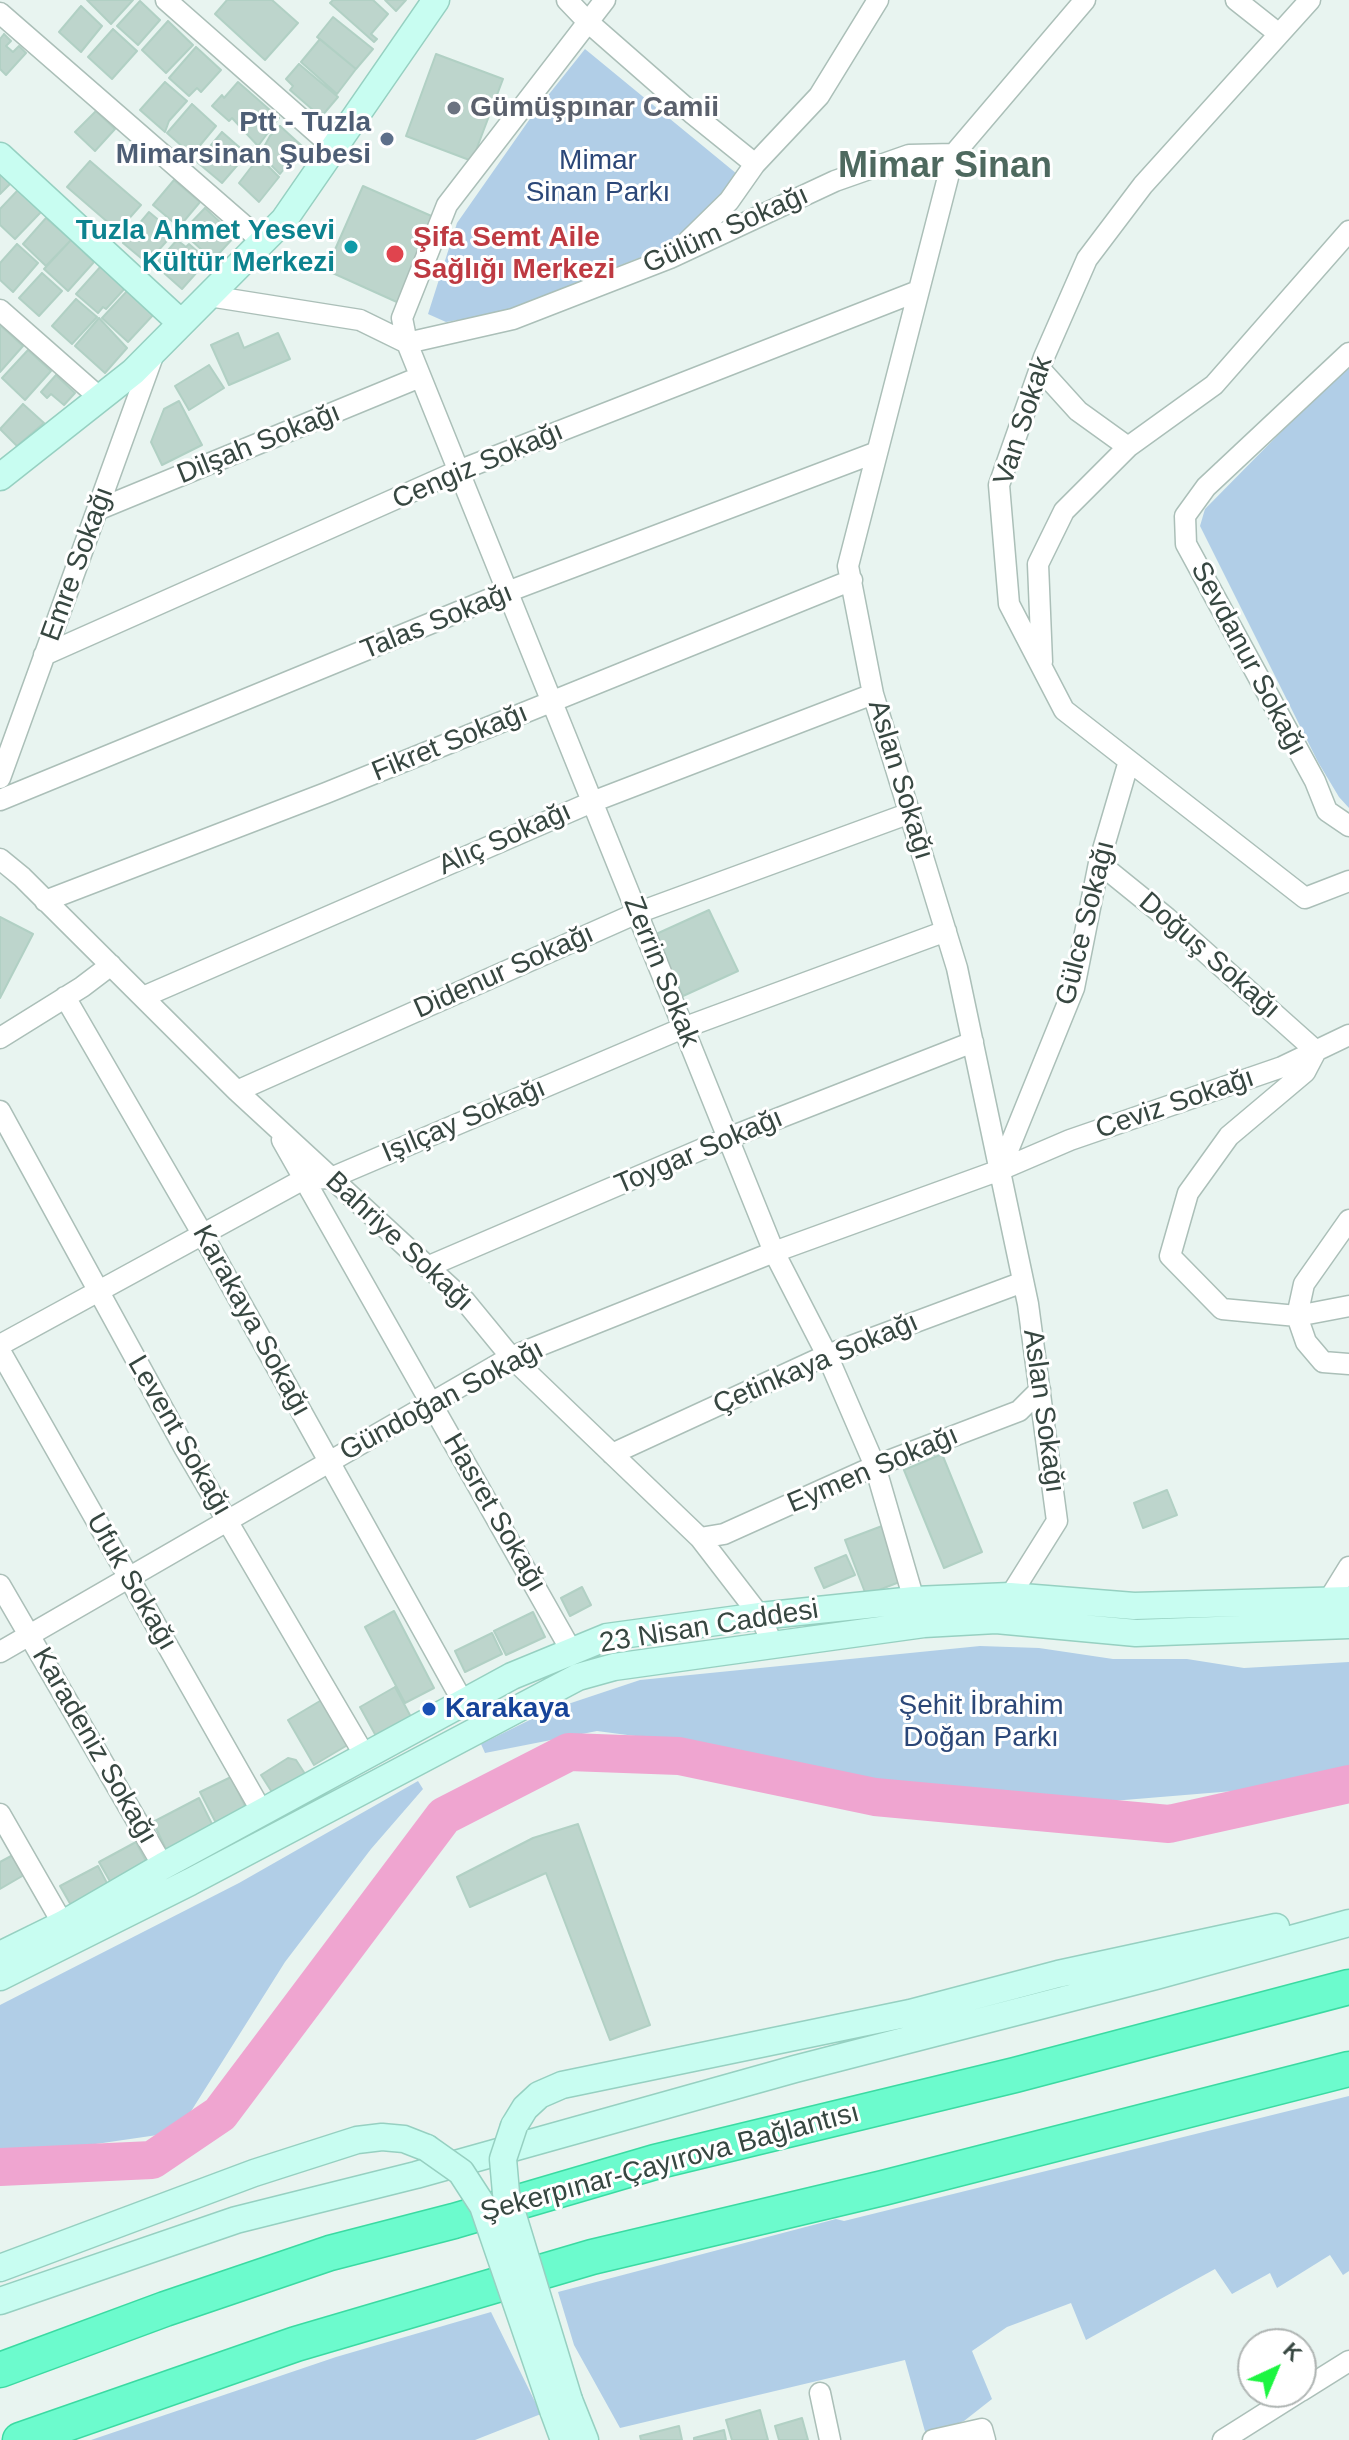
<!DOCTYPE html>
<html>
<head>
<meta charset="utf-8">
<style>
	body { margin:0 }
	#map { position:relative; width:1349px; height:2440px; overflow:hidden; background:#e8f4f0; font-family:Arial,sans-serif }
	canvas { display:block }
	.north { position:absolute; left:1237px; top:2328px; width:80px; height:80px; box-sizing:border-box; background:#fff; border:2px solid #afb5b3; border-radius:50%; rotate:44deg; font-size:22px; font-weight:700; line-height:32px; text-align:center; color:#374741 }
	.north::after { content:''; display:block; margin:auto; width:28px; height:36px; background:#1df541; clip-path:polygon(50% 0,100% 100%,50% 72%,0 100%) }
</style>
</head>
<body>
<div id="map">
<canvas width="1349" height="2440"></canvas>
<div class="north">K</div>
</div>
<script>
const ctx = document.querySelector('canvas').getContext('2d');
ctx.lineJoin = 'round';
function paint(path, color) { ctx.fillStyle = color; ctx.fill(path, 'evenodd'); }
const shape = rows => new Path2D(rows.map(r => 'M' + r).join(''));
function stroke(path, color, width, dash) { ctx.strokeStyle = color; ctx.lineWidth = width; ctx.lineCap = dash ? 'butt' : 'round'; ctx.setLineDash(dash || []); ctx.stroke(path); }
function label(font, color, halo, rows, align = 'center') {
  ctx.font = font + ' Arial,sans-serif'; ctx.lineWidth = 6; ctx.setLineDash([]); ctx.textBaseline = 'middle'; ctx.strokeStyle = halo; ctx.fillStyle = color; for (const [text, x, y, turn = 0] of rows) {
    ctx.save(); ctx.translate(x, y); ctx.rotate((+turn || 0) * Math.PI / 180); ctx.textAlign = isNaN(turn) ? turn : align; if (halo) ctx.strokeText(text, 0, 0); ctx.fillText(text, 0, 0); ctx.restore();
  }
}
paint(shape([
	[585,49,737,174,719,198,664,248,500,313,446,322,428,314,457,223,534,113],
	[1349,363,1349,808,1339,797,1318,762,1200,526,1205,509],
	[980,1646,1039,1648,1113,1659,1187,1659,1244,1668,1349,1662,1349,1774,1294,1786,1100,1802,941,1798,780,1771,673,1741,597,1731,485,1753,481,1744,550,1710,640,1680],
	[418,1781,423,1789,371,1849,285,1962,178,2132,0,2158,0,2005,239,1883],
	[1349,2096,1349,2271,1343,2275,1330,2255,1277,2288,1270,2273,1232,2294,1215,2269,1086,2340,1071,2303,1007,2327,972,2351,992,2399,964,2421,926,2435,905,2360,620,2428,574,2345,558,2292,836,2219,844,2221],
	[491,2312,541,2414,475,2440,91,2440,336,2357]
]), '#b1cee7');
stroke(shape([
	[0,2167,152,2160,220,2114,444,1816,569,1752,679,1756,875,1797,1169,1824,1349,1784]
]), '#efa5d0', 38);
const building = shape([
	[87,0,133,0,111,24,87,0],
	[227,0,272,0,298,23,265,60,215,14,227,0],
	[333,0,373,0,388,14,371,34,377,39,374,42,330,3,333,0],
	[385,0,406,0,396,11,385,0],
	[140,1,160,20,138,45,117,26,140,1],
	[81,6,102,26,81,52,59,32,81,6],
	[333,17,373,49,356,69,317,37,333,17],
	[168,21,193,45,166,73,142,50,168,21],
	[113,29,137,51,112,79,88,57,113,29],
	[4,34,11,41,6,46,13,52,19,46,26,53,6,75,0,69,0,39,4,34],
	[320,39,356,69,337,94,301,62,320,39],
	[196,47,221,70,201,92,197,88,189,96,169,78,196,47],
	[436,54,503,79,472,161,406,136,436,54],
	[299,64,338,97,321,117,290,90,293,86,286,79,299,64],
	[165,82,187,101,169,121,165,132,140,110,165,82],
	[238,82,279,118,258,146,232,118,229,121,212,106,222,95,224,98,238,82],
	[192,104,216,126,192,155,167,133,192,104],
	[96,111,115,129,95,151,75,132,96,111],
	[280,126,302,146,280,174,260,154,270,136,280,126],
	[222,132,247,154,222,183,197,162,222,132],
	[259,157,279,177,259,202,239,183,259,157],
	[90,161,141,205,118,231,67,187,90,161],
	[0,173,11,183,0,194,0,173],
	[174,180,200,202,179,227,153,205,174,180],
	[363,186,436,218,399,303,326,270,363,186],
	[18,190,41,212,15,239,0,225,0,209,18,190],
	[205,208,235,236,213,260,182,232,205,208],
	[149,212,174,233,147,263,123,243,149,212],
	[46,218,71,240,46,266,23,244,46,218],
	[71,240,94,262,68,291,44,269,71,240],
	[177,240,186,247,189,244,198,252,195,255,205,263,182,289,155,265,177,240],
	[17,244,38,263,13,292,0,280,0,263,17,244],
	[102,265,127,286,106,309,103,307,98,313,76,294,102,265],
	[42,273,62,291,39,316,19,298,42,273],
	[128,290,154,314,128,342,102,318,128,290],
	[76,299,97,317,72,344,52,326,76,299],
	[99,318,127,348,105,373,75,346,99,318],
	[0,325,23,346,0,372,0,325],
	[238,333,244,348,278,333,290,359,229,385,211,345,238,333],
	[28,350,51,371,25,400,2,378,28,350],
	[209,365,224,388,189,410,175,386,209,365],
	[56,375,75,393,64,405,51,394,47,398,41,392,56,375],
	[179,401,202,445,162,465,151,442,164,409,179,401],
	[23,404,44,423,17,446,0,429,23,404],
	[709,910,738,971,683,996,654,935,709,910],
	[0,917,33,934,0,998,0,917],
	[942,1454,982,1552,944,1568,904,1470,942,1454],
	[1167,1490,1177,1515,1143,1528,1134,1503,1167,1490],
	[882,1526,902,1581,866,1595,845,1540,882,1526],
	[846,1555,855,1575,824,1588,815,1568,846,1555],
	[582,1587,591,1605,570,1616,561,1598,582,1587],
	[394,1611,434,1688,405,1703,365,1627,394,1611],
	[533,1612,545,1637,506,1655,494,1631,533,1612],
	[492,1633,502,1654,465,1672,455,1651,492,1633],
	[395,1687,411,1717,376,1736,360,1707,395,1687],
	[325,1698,351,1743,314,1765,288,1720,325,1698],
	[288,1758,296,1760,307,1777,275,1797,261,1775,288,1758],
	[231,1777,246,1808,216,1823,200,1792,231,1777],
	[199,1798,214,1828,167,1851,153,1822,199,1798],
	[578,1824,650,2025,610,2040,546,1873,470,1907,457,1877,533,1838,578,1824],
	[136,1842,147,1863,111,1883,99,1862,136,1842],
	[13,1855,24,1875,0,1889,0,1862,13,1855],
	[98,1866,109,1887,72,1907,60,1886,98,1866],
	[760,2410,768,2440,732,2440,726,2420,760,2410],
	[802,2418,808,2440,779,2440,775,2426,802,2418],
	[679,2426,682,2440,641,2440,640,2436,679,2426],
	[724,2430,726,2440,694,2440,694,2438,724,2430]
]);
paint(building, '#bdd5cc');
stroke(building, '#b1d0c4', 2);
const street = shape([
	[166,0,334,148],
	[567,0,588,22,693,114,755,164],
	[605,0,447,205,402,318,407,343,774,1252,827,1355,875,1466,914,1600],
	[1236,0,1279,34],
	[1310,0,1143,185,1087,259,1044,357,999,485,1009,604,1064,710,1305,898,1349,881],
	[0,13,263,242],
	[682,247,729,201,755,164,819,96,878,0],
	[209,296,360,320,407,343],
	[0,310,100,398],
	[407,343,513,319,670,258,835,181,909,155,954,154],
	[1349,353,1206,487,1185,516,1186,544,1315,781,1327,811,1349,826],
	[1040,369,1078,411,1128,447],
	[97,510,420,377],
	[44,655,458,471,918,291],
	[1042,662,1038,564,1064,511,1128,447,1214,385,1349,231],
	[0,778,154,353],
	[0,800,507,592,877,452],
	[0,859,22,877,237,1091,465,1301,511,1357,700,1538,760,1616,773,1645],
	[1099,863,1167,918,1316,1051,1305,1072,1229,1136,1188,1193,1170,1256,1222,1309,1297,1316,1349,1306],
	[45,901,326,793,852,580],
	[65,997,203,1235,463,1702,482,1715,487,1725],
	[143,997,592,802,873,694],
	[0,1038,82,987,111,965],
	[237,1091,637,913,910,813],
	[0,1111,185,1449,365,1756],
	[282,1140,572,1652],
	[1000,1170,1074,988,1099,863,1129,761],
	[427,1267,728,1138,973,1042],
	[1297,1316,1304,1284,1349,1220],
	[1297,1316,1306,1342,1323,1362,1349,1364],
	[0,1345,304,1179,331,1178,683,1028,946,931],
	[0,1351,262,1812],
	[612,1454,827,1355,1023,1282],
	[700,1538,724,1534,875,1466,1019,1411,1040,1390],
	[0,1585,163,1866],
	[1010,1596,1057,1521,1028,1304,957,968,873,694,848,566,954,154,1085,0],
	[1327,1613,1328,1601,1349,1567],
	[0,1652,511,1357,774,1252,1000,1170,1070,1140,1282,1067,1349,1035],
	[0,1814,63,1924],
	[1301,2391,1349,2361],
	[820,2393,830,2440],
	[933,2440,982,2429,985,2440],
	[1223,2440,1299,2392]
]);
const secondary = shape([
	[0,156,181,323],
	[0,477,133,372,284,220,436,0],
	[0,1955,63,1924,163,1866,512,1676,607,1637,760,1616,914,1600,1010,1596,1134,1606,1349,1600],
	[0,1977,190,1882,578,1677,614,1667,924,1624,996,1620,1136,1633,1349,1625],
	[514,2126,525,2108,539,2095,562,2085,910,2013,1058,1974,1276,1927],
	[0,2268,254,2173,357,2140,382,2137,404,2139,427,2148],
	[0,2301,236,2220,416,2175,795,2069,1156,1976,1349,1923],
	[569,2400,585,2440],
	[553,2410,564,2440]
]);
const highway = shape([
	[0,2370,165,2309,330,2253,454,2221,655,2162,1015,2075,1349,1987],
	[20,2440,296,2344,592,2257,883,2188,1349,2069]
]);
stroke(street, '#abbfb8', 23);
stroke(secondary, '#96d0c1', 29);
stroke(highway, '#3bdaa2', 37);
stroke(street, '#fff', 20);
stroke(secondary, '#c8fdf1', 26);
stroke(highway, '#6cfbcd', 34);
const secondaryBridge = shape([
	[514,2126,503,2159,506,2193,569,2400],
	[427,2148,461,2172,483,2206,553,2410]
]);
stroke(secondaryBridge, '#96d0c1', 29, []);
stroke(secondaryBridge, '#c8fdf1', 26);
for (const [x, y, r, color] of [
	[454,108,8,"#6b7280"],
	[387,139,8,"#5c6f8a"],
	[351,247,8,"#0f9aa8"],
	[395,254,10,"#e0444e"],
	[429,1709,8,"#1a4fb4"]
]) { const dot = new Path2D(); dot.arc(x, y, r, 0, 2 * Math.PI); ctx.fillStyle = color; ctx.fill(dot); stroke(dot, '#fff', 3); }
label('bold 28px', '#5b616d', '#fff', [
	["Gümüşpınar Camii",470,108]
], 'left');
label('bold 28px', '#4e5e75', '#fff', [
	["Ptt - Tuzla",371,123],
	["Mimarsinan Şubesi",371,155]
], 'right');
label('28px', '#2b4778', '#fff', [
	["Mimar",598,161],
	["Sinan Parkı",598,193],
	["Şehit İbrahim",981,1706],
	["Doğan Parkı",981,1738]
]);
label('28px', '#374741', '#fff', [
	["Gülüm Sokağı",726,230,-24],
	["Van Sokak",1024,421,-72],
	["Dilşah Sokağı",259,444,-22],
	["Cengiz Sokağı",478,466,-23],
	["Emre Sokağı",78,564,-70],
	["Talas Sokağı",437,622,-22],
	["Sevdanur Sokağı",1248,659,62],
	["Fikret Sokağı",450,743,-22],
	["Aslan Sokağı",900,780,73],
	["Alıç Sokağı",505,839,-24],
	["Gülce Sokağı",1086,923,-76],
	["Doğuş Sokağı",1209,956,41],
	["Didenur Sokağı",504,972,-24],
	["Zerrin Sokak",661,972,68],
	["Ceviz Sokağı",1175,1104,-19],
	["Işılçay Sokağı",464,1121,-23],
	["Toygar Sokağı",699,1152,-23],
	["Bahriye Sokağı",399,1242,43],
	["Karakaya Sokağı",251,1321,61],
	["Çetinkaya Sokağı",816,1364,-23],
	["Gündoğan Sokağı",442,1401,-28],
	["Aslan Sokağı",1043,1411,82],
	["Levent Sokağı",179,1436,60],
	["Eymen Sokağı",873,1470,-23],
	["Hasret Sokağı",494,1513,60],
	["Ufuk Sokağı",131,1582,60],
	["23 Nisan Caddesi",709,1627,-9],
	["Karadeniz Sokağı",94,1746,60],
	["Şekerpınar-Çayırova Bağlantısı",670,2163,-15]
]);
label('bold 28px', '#0d838f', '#fff', [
	["Tuzla Ahmet Yesevi",335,231],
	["Kültür Merkezi",335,263]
], 'right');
label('bold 28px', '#be3a42', '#fff', [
	["Şifa Semt Aile",413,238],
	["Sağlığı Merkezi",413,270]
], 'left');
label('bold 28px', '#164399', '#fff', [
	["Karakaya",445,1709]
], 'left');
label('bold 36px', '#4e695f', '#fff', [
	["Mimar Sinan",945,167]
]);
</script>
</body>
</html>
